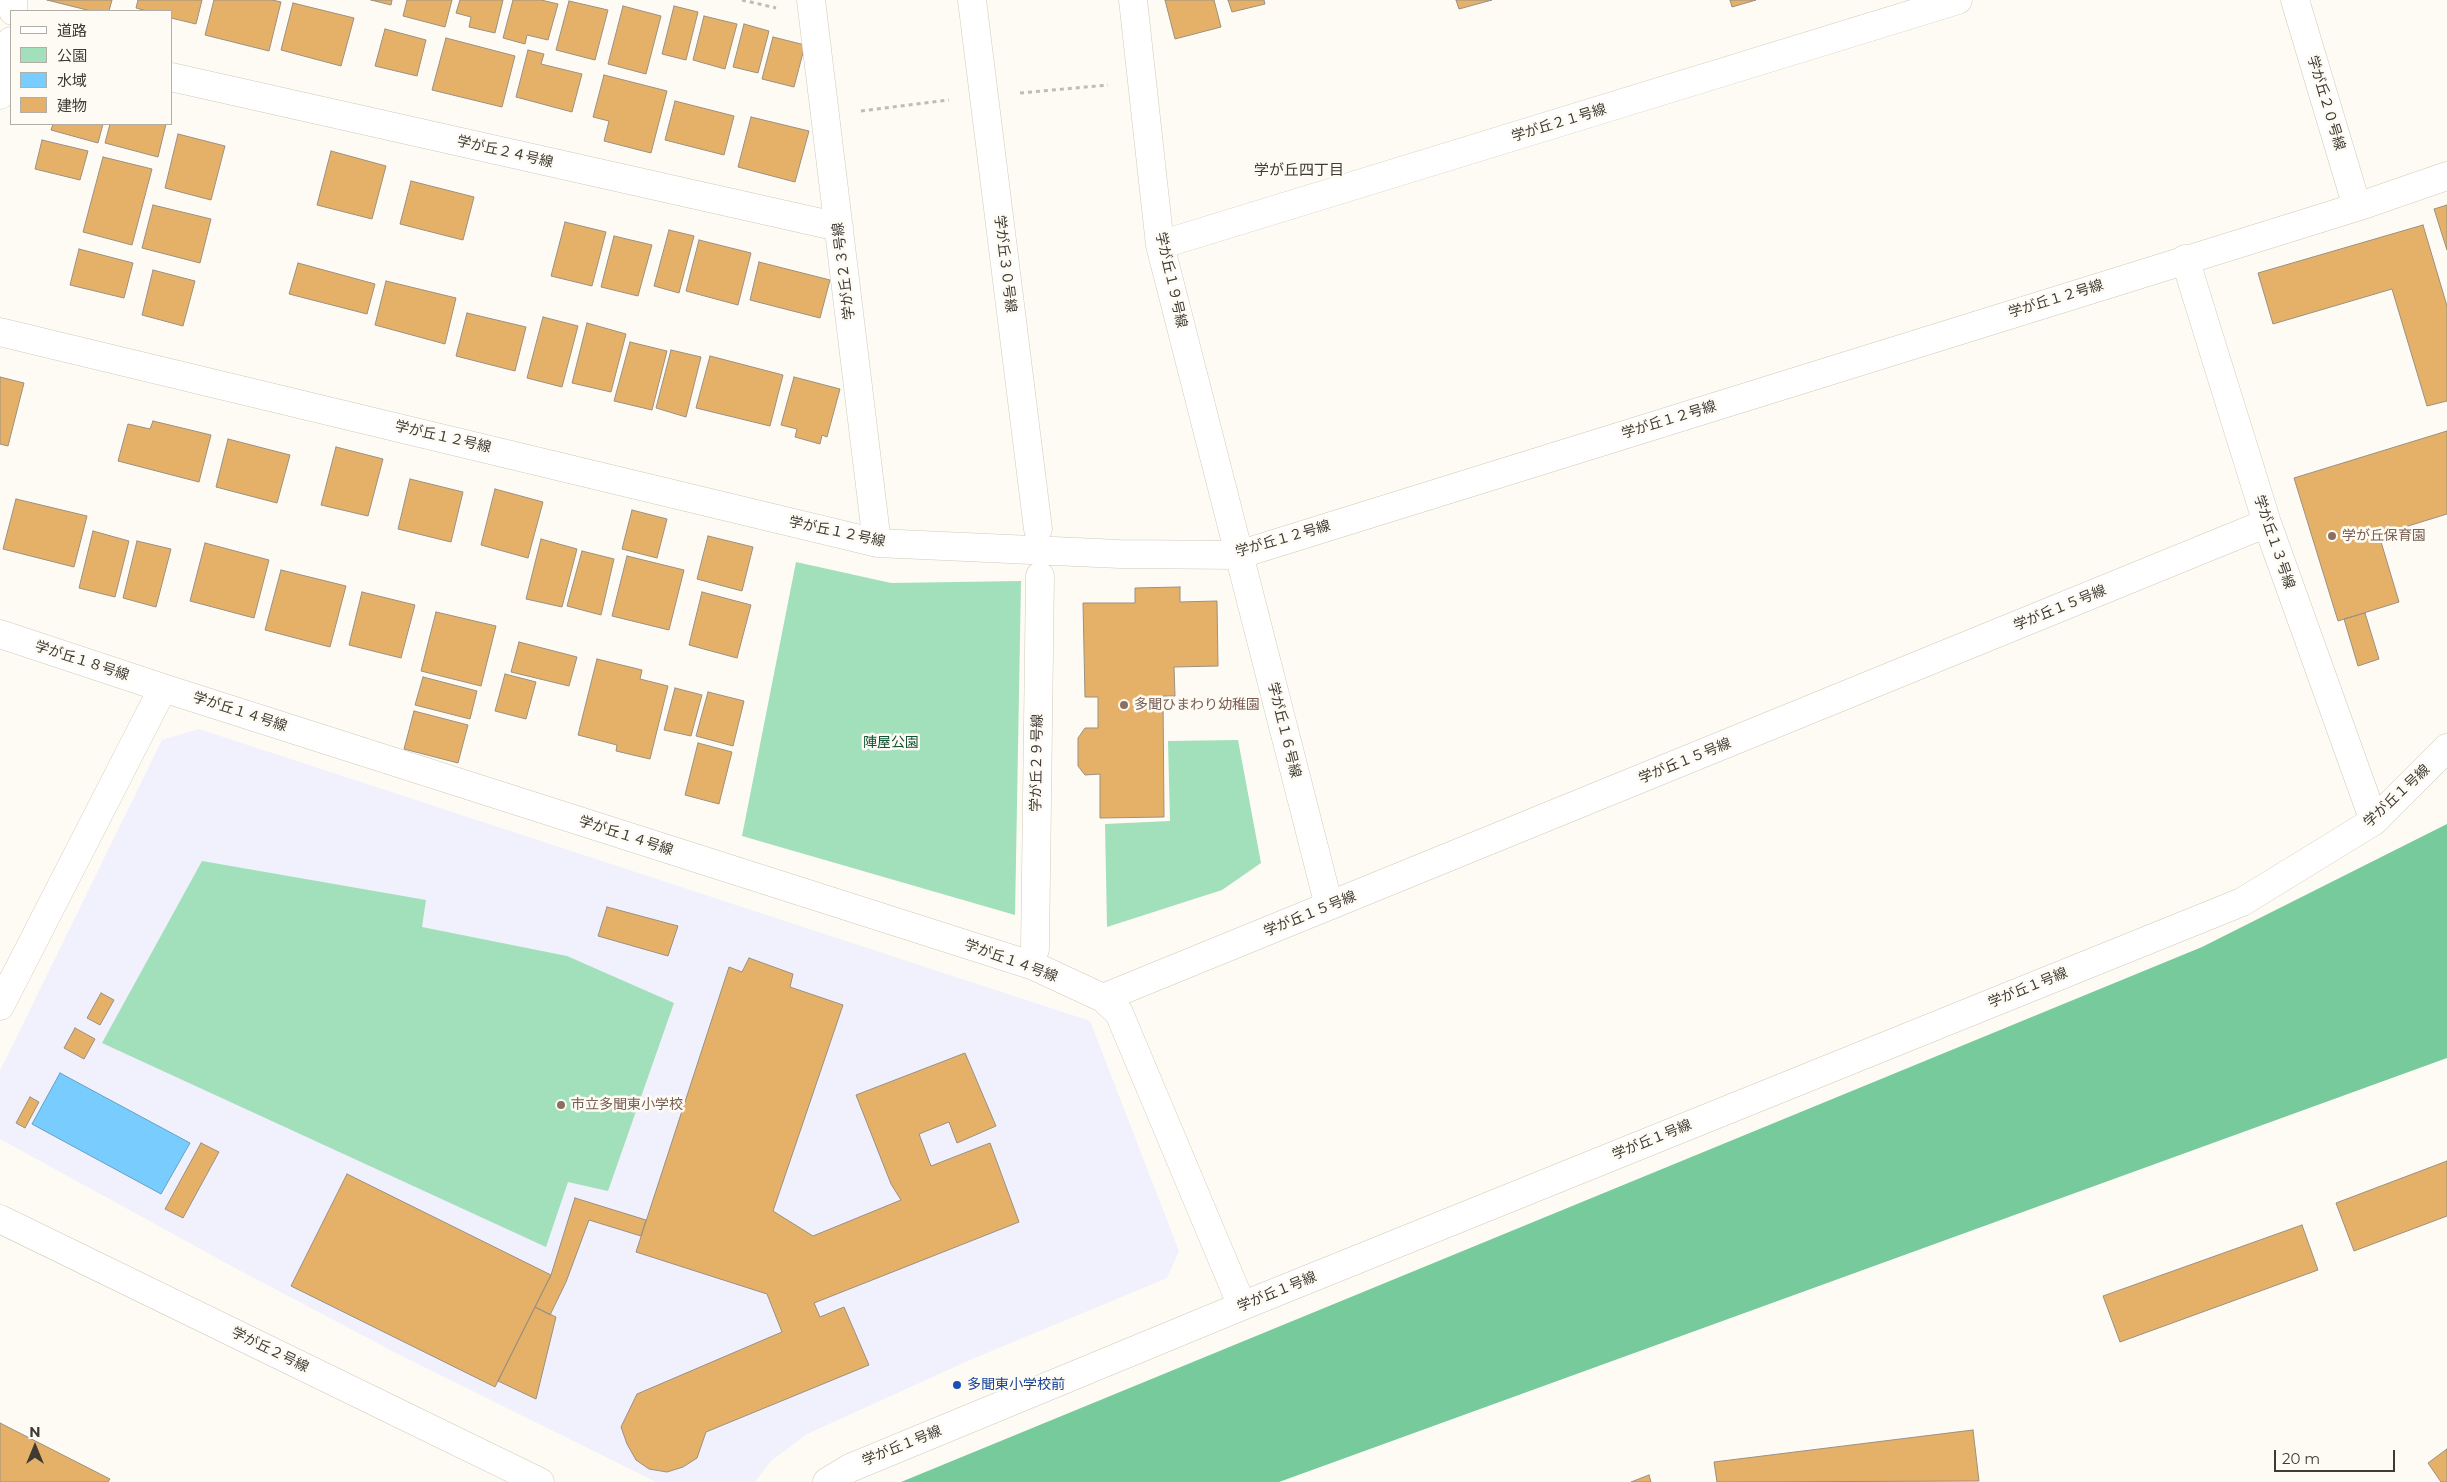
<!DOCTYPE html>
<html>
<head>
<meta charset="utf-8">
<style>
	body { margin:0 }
	#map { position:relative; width:2447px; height:1482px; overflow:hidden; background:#fefbf4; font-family:Montserrat,"Noto Sans JP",sans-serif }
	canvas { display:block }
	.legend { position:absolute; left:10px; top:10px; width:162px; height:115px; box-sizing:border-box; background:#fefbf4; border:1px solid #b1aea7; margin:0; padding:6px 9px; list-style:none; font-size:15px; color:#3e3b34 }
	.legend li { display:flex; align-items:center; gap:10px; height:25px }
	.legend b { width:25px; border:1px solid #b1aea7 }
	.north { position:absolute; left:10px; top:1422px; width:50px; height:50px; -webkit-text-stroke:4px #fefbf4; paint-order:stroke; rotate:0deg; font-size:14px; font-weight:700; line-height:20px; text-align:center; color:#3e3b34 }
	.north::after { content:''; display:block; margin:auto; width:18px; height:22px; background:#3e3b34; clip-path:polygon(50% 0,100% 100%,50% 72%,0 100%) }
	.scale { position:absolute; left:2274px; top:1450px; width:121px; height:22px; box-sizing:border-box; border:2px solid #3e3b34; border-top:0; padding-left:6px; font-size:15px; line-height:18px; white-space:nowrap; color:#3e3b34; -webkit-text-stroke:4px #fefbf4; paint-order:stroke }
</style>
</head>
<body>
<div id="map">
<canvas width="2447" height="1482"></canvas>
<ul class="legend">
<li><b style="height:6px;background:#fff"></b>道路</li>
<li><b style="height:14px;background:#a2dfbb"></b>公園</li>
<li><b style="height:14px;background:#78cdfe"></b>水域</li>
<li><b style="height:14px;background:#e5b169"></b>建物</li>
</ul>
<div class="north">N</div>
<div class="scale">20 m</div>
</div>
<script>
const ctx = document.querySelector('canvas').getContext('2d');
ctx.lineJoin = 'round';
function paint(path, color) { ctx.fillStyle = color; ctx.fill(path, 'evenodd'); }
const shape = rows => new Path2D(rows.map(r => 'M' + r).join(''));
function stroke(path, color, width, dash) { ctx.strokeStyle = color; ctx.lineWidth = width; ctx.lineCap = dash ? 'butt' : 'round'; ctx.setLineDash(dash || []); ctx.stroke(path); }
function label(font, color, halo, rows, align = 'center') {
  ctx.font = font + ' Montserrat,"Noto Sans JP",sans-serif'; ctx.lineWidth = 5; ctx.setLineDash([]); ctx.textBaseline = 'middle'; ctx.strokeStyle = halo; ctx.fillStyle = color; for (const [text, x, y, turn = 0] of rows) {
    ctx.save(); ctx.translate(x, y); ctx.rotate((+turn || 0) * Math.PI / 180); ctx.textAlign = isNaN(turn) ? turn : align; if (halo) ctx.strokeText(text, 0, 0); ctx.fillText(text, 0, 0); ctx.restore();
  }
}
paint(shape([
	[199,729,1090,1021,1179,1251,1167,1278,972,1359,807,1434,771,1461,755,1482,656,1482,398,1354,237,1269,0,1139,0,1071,162,740]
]), '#f1f0fd');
paint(shape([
	[796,562,891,583,1021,581,1015,915,742,836],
	[1238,740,1261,863,1222,890,1107,927,1105,824,1170,821,1168,741],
	[202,861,426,900,422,927,567,956,674,1003,608,1191,568,1182,546,1247,102,1043]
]), '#a2dfbb');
paint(shape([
	[2447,824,2447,1058,1279,1482,901,1482,2202,947]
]), '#76ca9b');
const water = shape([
	[60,1073,190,1143,161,1194,32,1124,60,1073]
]);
paint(water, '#78cdfe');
stroke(water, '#67a1c1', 1);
const building = shape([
	[47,0,112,0,109,11,91,11,47,0],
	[138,0,202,0,196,24,171,18,171,11,147,11,136,8,138,0],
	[214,0,272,0,281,2,269,51,205,35,214,0],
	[371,0,392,0,391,5,371,0],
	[407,0,452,0,445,27,403,16,407,0],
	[460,0,503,0,495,33,469,27,471,17,456,13,460,0],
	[513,0,541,0,558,4,548,40,527,35,525,44,503,38,513,0],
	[1165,0,1214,0,1221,27,1175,39,1165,0],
	[1228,0,1264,0,1265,4,1232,12,1228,0],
	[1456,0,1492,0,1459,9,1456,0],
	[1730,0,1756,0,1732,7,1730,0],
	[569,1,608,10,595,60,556,50,569,1],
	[293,3,354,18,341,66,281,50,293,3],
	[623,6,661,16,646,74,608,64,623,6],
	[674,6,698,12,686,60,662,54,674,6],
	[704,16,737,24,725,69,693,60,704,16],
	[744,24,769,31,758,73,733,67,744,24],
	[385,29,426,40,417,76,375,66,385,29],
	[773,37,805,45,794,87,762,79,773,37],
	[446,38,515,56,502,107,432,90,446,38],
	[528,50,544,54,541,64,582,74,572,112,516,97,528,50],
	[604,75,667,91,651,153,604,141,609,121,593,117,604,75],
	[675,101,734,116,724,155,665,140,675,101],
	[751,117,809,131,795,182,738,167,751,117],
	[53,124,103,124,98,143,51,130,53,124],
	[110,124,166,124,158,157,105,143,110,124],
	[178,134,225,146,211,200,165,188,178,134],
	[42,140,88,151,80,180,35,169,42,140],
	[331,151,386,166,372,219,317,205,331,151],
	[103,157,152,169,132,245,83,232,103,157],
	[411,181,474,197,463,240,400,224,411,181],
	[153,205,211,219,200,263,142,248,153,205],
	[2447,205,2447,250,2434,209,2447,205],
	[565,222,606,232,592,286,551,276,565,222],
	[2423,225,2447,306,2447,401,2427,406,2392,289,2273,324,2258,273,2423,225],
	[669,230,694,236,679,293,654,286,669,230],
	[614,236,652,245,638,296,601,287,614,236],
	[699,240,751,253,738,305,686,291,699,240],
	[79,249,133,263,124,298,70,285,79,249],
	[759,262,830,280,820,318,750,300,759,262],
	[298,263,375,284,367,314,289,294,298,263],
	[153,270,195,281,183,326,142,315,153,270],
	[386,281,456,298,445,344,375,325,386,281],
	[467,313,526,327,515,371,456,356,467,313],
	[543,317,578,326,562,387,527,378,543,317],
	[587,323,626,334,611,392,572,383,587,323],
	[630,342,667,351,652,410,614,401,630,342],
	[671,350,701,357,686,417,656,408,671,350],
	[710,356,783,375,770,426,696,408,710,356],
	[0,377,24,383,8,446,0,444,0,377],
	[794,377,840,389,827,437,822,435,820,444,795,437,797,429,781,425,794,377],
	[153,421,211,435,199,482,118,461,128,424,150,429,153,421],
	[2447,431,2447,514,2379,535,2399,602,2338,621,2294,478,2447,431],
	[228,439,290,455,277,503,216,487,228,439],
	[336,447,383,459,368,516,321,505,336,447],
	[410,479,463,492,451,542,398,529,410,479],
	[495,489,543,502,528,558,481,545,495,489],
	[16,499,87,516,74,567,3,549,16,499],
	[632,510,667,519,657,558,622,549,632,510],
	[93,531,129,541,115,597,79,588,93,531],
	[708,536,753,547,742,591,697,579,708,536],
	[541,539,577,549,562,607,526,599,541,539],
	[137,541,171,549,156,607,123,598,137,541],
	[205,543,269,560,254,618,190,601,205,543],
	[582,551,614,559,601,615,567,606,582,551],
	[627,556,684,570,669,630,612,616,627,556],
	[281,570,346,586,330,647,265,630,281,570],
	[1180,587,1180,602,1217,601,1218,666,1174,667,1175,696,1163,696,1164,817,1100,818,1100,774,1085,775,1078,766,1078,738,1085,728,1098,728,1098,697,1085,697,1083,603,1135,603,1135,588,1180,587],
	[362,592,415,605,401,658,349,645,362,592],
	[702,592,751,605,737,658,689,645,702,592],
	[436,612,496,626,481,686,421,671,436,612],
	[2365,613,2379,659,2358,666,2344,619,2365,613],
	[519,642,577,657,569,686,511,672,519,642],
	[597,659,642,670,640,679,668,686,650,759,616,751,617,745,578,735,597,659],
	[505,674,536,682,526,719,495,711,505,674],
	[423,677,477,691,470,719,415,705,423,677],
	[675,688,702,695,691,736,664,730,675,688],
	[708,692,744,701,733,746,696,736,708,692],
	[414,711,468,725,458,763,404,749,414,711],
	[698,743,732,752,719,804,685,795,698,743],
	[607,907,678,926,668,956,598,936,607,907],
	[749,958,793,974,790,987,843,1005,773,1211,813,1236,901,1200,891,1184,856,1095,965,1053,996,1126,957,1143,949,1122,919,1134,931,1166,990,1143,1019,1222,814,1303,820,1317,844,1307,869,1365,706,1432,697,1458,683,1467,667,1472,649,1469,636,1460,627,1444,621,1427,637,1394,782,1332,767,1294,636,1252,729,967,742,972,749,958],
	[101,993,114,1000,100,1025,87,1018,101,993],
	[75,1028,95,1039,84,1059,64,1048,75,1028],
	[30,1097,39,1102,25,1128,16,1123,30,1097],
	[201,1143,219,1152,183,1218,165,1209,201,1143],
	[2447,1161,2447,1216,2354,1251,2336,1203,2447,1161],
	[347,1174,551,1275,495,1387,291,1286,347,1174],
	[575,1198,646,1220,641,1236,589,1220,566,1282,550,1315,535,1307,551,1275,575,1198],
	[2302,1225,2318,1270,2120,1342,2103,1296,2302,1225],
	[535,1307,556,1317,536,1399,498,1381,535,1307],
	[0,1423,110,1479,108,1482,0,1482,0,1423],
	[1973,1430,1979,1481,1717,1482,1714,1462,1973,1430],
	[2447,1449,2447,1482,2441,1482,2428,1463,2447,1449],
	[1649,1475,1651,1482,1631,1482,1649,1475]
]);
paint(building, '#e5b169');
stroke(building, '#9b9081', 1);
const minor = shape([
	[811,0,877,543],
	[972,0,1038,529],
	[1133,0,1160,245,1329,906],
	[2295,0,2357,207],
	[13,11,13,0],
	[171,77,839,227],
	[0,95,11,41],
	[1160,245,1958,0],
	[2185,259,2267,523,2374,821],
	[0,332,877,543,1120,554,1238,555,2357,207,2447,176],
	[0,634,163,688],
	[1035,949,1040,576],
	[1103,998,2267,523],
	[0,1006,163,688,1034,966,1103,998,1119,1013,1242,1306],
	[0,1219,540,1482],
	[827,1482,850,1468,1242,1306,2242,902,2374,821,2447,748]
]);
stroke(minor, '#d0cab8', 29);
stroke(shape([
	[742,0,776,8],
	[1020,93,1108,85],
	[861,111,949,100]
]), '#bfbcb5', 3, [4, 4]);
stroke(minor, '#fff', 28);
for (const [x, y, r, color] of [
	[2332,536,5,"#8d6e63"],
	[1124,705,5,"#8d6e63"],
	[561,1105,5,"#8d6e63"],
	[957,1385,5,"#1a4fb4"]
]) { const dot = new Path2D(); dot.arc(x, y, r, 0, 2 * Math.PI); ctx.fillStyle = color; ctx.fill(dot); stroke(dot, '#fefbf4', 2); }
label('14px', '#3e3b34', '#fefbf4', [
	["学が丘２０号線",2326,103,73],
	["学が丘２１号線",1559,123,-17],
	["学が丘２４号線",505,152,13],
	["学が丘３０号線",1005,264,83],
	["学が丘２３号線",844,271,-97],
	["学が丘１９号線",1171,280,77],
	["学が丘１２号線",2056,299,-17],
	["学が丘１２号線",1669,420,-17],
	["学が丘１２号線",443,437,13],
	["学が丘１２号線",837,532,12],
	["学が丘１２号線",1283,539,-16],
	["学が丘１３号線",2274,542,71],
	["学が丘１５号線",2060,608,-22],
	["学が丘１８号線",82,661,18],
	["学が丘１４号線",240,712,18],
	["学が丘１６号線",1284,730,76],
	["学が丘１５号線",1685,761,-22],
	["学が丘２９号線",1037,763,-89],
	["学が丘１号線",2397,796,-43],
	["学が丘１４号線",626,836,18],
	["学が丘１５号線",1310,914,-22],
	["学が丘１４号線",1011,961,20],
	["学が丘１号線",2028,988,-22],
	["学が丘１号線",1652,1140,-22],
	["学が丘１号線",1277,1292,-22],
	["学が丘２号線",270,1350,26],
	["学が丘１号線",902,1446,-22]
]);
label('14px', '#785e54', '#fefbf4', [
	["学が丘保育園",2342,536],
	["多聞ひまわり幼稚園",1134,705],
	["市立多聞東小学校",571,1105]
], 'left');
label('14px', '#115234', '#fefbf4', [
	["陣屋公園",891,743]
]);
label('14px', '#164399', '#fefbf4', [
	["多聞東小学校前",967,1385]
], 'left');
label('15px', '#3e3b34', '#fefbf4', [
	["学が丘四丁目",1299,171]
]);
</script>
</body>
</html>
